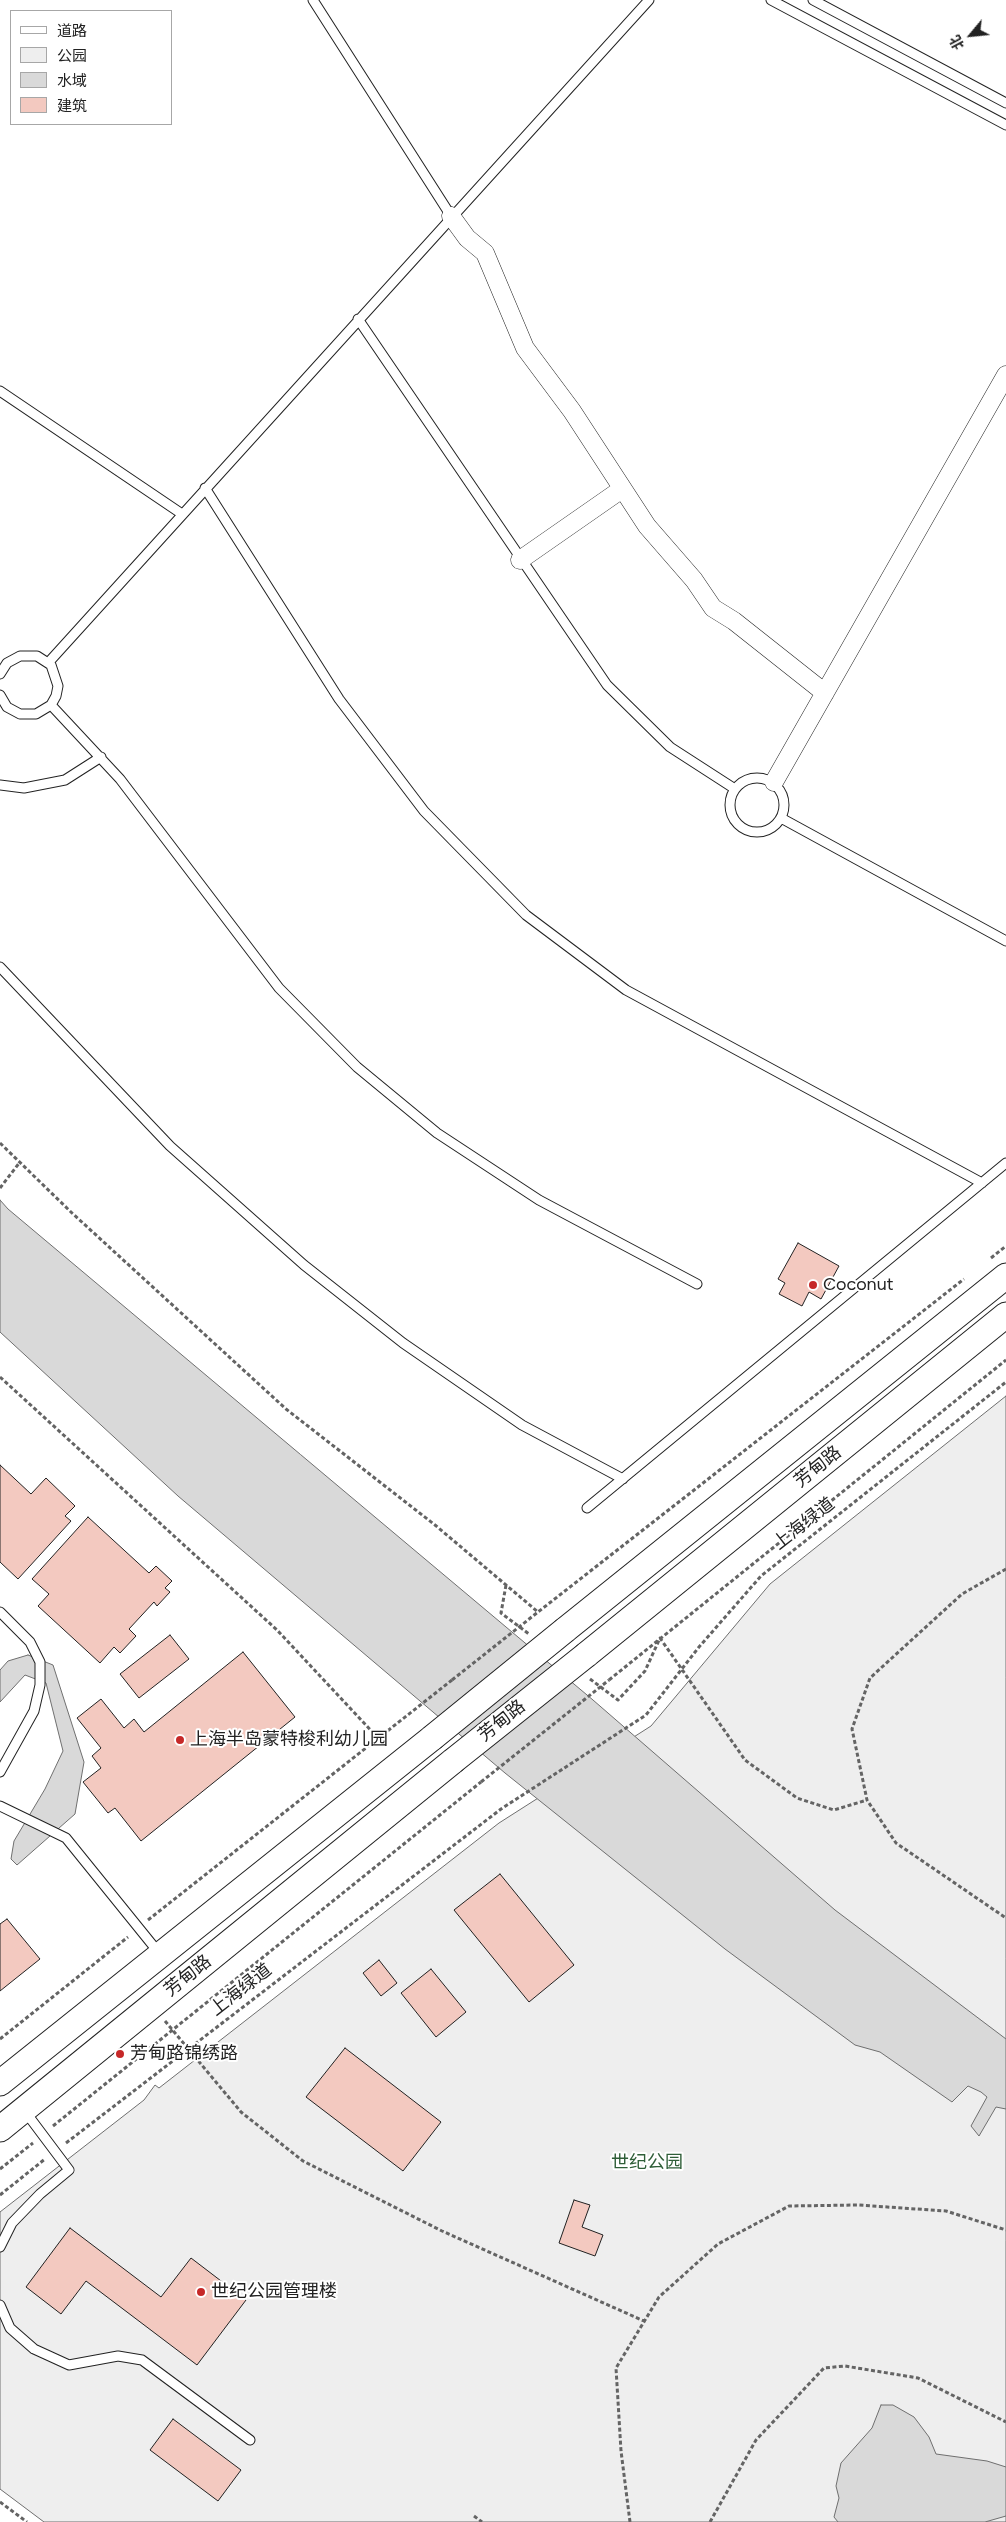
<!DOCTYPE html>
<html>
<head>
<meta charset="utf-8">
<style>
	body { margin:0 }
	#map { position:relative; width:1006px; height:2522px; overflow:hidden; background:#fff; font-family:Figtree,"Noto Sans SC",sans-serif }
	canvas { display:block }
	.legend { position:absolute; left:10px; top:10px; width:162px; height:115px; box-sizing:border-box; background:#fff; border:1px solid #a7a7a7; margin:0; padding:6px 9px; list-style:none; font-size:15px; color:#222 }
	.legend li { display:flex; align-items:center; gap:10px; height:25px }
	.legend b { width:25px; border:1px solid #a7a7a7 }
	.north { position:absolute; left:946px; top:10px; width:50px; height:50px; -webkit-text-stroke:4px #fff; paint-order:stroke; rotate:242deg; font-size:14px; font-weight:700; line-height:20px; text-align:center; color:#222 }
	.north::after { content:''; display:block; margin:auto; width:18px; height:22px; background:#222; clip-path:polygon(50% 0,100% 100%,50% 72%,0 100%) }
</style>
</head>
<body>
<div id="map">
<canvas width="1006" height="2522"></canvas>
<ul class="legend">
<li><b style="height:6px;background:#fff"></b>道路</li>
<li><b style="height:14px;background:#eee"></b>公园</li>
<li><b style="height:14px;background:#d9d9d9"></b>水域</li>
<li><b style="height:14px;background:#f3c9c0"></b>建筑</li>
</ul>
<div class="north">北</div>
</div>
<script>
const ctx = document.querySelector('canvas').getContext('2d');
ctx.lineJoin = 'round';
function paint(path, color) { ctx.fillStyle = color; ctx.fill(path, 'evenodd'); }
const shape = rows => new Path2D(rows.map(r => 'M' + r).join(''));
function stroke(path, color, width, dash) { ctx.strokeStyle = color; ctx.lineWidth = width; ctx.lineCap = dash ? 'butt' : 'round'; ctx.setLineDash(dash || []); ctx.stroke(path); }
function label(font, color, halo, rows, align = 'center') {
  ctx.font = font + ' Figtree,"Noto Sans SC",sans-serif'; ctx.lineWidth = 4; ctx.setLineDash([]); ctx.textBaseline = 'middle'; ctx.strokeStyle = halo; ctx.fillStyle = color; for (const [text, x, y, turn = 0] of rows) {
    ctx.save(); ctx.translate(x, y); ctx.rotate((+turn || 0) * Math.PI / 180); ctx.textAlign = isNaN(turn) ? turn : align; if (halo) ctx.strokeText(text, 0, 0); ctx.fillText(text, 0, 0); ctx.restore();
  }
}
const green = shape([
	[1006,1396,1006,2522,44,2522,0,2489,0,2212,144,2100,155,2085,159,2088,499,1823,651,1726,770,1584,1006,1396]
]);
paint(green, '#eee');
stroke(green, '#6f6f6f', 1);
const water = shape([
	[0,1200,8,1209,593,1700,835,1910,1006,2039,1006,2109,996,2107,979,2136,971,2126,987,2097,981,2092,968,2086,952,2102,880,2052,855,2045,725,1949,505,1773,178,1496,0,1332,0,1200],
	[28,1655,53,1665,84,1762,75,1814,17,1865,11,1859,14,1841,45,1789,63,1751,46,1683,25,1675,0,1702,0,1670,8,1661,28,1655],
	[881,2405,893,2405,914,2417,929,2437,936,2454,987,2461,1006,2467,1006,2516,985,2522,838,2522,834,2517,839,2498,836,2486,841,2463,872,2428,881,2405]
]);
paint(water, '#d9d9d9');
stroke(water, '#6f6f6f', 1);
const building = shape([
	[798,1243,839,1266,821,1299,809,1292,802,1306,779,1294,785,1283,778,1279,798,1243],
	[0,1465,31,1494,46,1478,75,1506,65,1516,71,1521,18,1579,0,1562,0,1465],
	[88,1517,149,1573,156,1566,172,1581,165,1588,170,1592,157,1606,154,1602,129,1629,136,1636,120,1653,114,1647,100,1663,38,1606,49,1594,32,1579,88,1517],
	[170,1635,189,1659,139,1698,120,1674,170,1635],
	[243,1652,295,1717,141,1841,115,1808,108,1813,83,1782,101,1768,92,1756,101,1748,77,1718,101,1699,124,1728,134,1719,144,1732,243,1652],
	[500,1874,574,1965,529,2002,454,1910,500,1874],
	[7,1919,40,1959,0,1991,0,1924,7,1919],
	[379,1960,397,1983,381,1996,363,1973,379,1960],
	[431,1969,466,2012,436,2037,401,1993,431,1969],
	[345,2048,441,2122,403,2171,306,2097,345,2048],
	[574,2200,590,2205,582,2227,603,2235,595,2256,559,2243,574,2200],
	[70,2228,161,2297,191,2258,246,2300,197,2365,86,2281,61,2314,26,2287,70,2228],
	[173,2419,241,2470,218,2501,150,2450,173,2419]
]);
paint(building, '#f3c9c0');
stroke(building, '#222', 1);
const service = shape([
	[313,0,451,216],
	[771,0,1006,125],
	[813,0,1006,103],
	[358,319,607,685,670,747,735,789],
	[0,391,182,514],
	[205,488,339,699,424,811,526,915,626,990,982,1183],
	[48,663,649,0],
	[0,674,7,663,20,656,37,656,51,665,58,686,56,696,51,705,36,714,20,714,7,707,0,695],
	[51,705,120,779,279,988,357,1067,437,1133,539,1200,697,1284],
	'730 805a27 27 0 1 1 54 0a27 27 0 1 1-54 0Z',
	[0,785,24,788,65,780,101,757],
	[781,818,1006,941],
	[0,967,170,1146,304,1265,403,1343,522,1425,623,1479],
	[587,1508,1006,1163],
	[0,1612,30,1642,40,1662,40,1685,34,1711,0,1772],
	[0,1806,66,1838,159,1953],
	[0,2247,12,2223,40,2194,69,2170,24,2110],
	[0,2305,10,2328,34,2349,69,2365,118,2356,142,2360,250,2440]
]);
const minor = shape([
	[451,216,467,238,485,253,525,348,572,411,647,526,694,580,713,608,734,621,825,693],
	[520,560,622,489],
	[774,782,1006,375]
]);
const secondary = shape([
	[565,1630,1006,1276],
	[586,1655,1006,1315],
	[0,2083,432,1738],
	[0,2129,453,1761]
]);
stroke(service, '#222', 11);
stroke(minor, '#222', 19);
stroke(secondary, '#222', 27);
stroke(shape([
	[0,1143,72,1213,286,1409,435,1525,538,1612,964,1279],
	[0,1188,20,1162],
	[991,1258,1006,1246],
	[0,1377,277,1630,378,1738],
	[1006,1569,962,1594,870,1678,852,1729,867,1800,896,1843,1006,1918],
	[506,1585,501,1613,529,1634],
	[590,1679,618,1700,645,1671,660,1638,745,1760,797,1798,834,1810,867,1800],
	[609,1680,1006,1360],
	[148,1920,452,1680],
	[165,2021,241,2112,303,2161,442,2231,644,2321],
	[0,2039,128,1937],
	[53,2126,481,1782],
	[66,2143,501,1809,646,1715,699,1647,761,1576,1006,1382],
	[0,2169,33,2143],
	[0,2195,45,2159],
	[0,2502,27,2522],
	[474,2516,482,2522],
	[630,2522,621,2451,616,2368,659,2297,718,2244,789,2206,858,2205,946,2211,1006,2230],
	[710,2522,756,2440,824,2368,845,2366,918,2378,1006,2422]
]), '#646464', 3, [4, 2.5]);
stroke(service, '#fff', 9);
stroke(minor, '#fff', 18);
stroke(secondary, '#fff', 25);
const secondaryBridge = shape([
	[432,1738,565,1630],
	[453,1761,586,1655]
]);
stroke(secondaryBridge, '#222', 27, []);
stroke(shape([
	[452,1680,538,1612],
	[481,1782,609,1680]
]), '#646464', 3, [4, 2.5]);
stroke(secondaryBridge, '#fff', 25);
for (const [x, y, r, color] of [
	[813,1285,5,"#c62828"],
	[180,1740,5,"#c62828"],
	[120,2054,5,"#c62828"],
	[201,2292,5,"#c62828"]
]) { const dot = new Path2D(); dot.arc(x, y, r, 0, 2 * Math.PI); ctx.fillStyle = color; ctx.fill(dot); stroke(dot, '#fff', 2); }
label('18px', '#222', '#fff', [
	["Coconut",823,1285],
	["上海半岛蒙特梭利幼儿园",190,1740],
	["芳甸路锦绣路",130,2054],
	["世纪公园管理楼",211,2292]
], 'left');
label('18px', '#222', '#fff', [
	["芳甸路",818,1467,-39],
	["上海绿道",804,1524,-38],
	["芳甸路",502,1721,-39],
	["芳甸路",188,1976,-39],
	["上海绿道",241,1990,-38]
]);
label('18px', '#2f5e38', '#fff', [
	["世纪公园",647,2163]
]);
</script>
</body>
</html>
